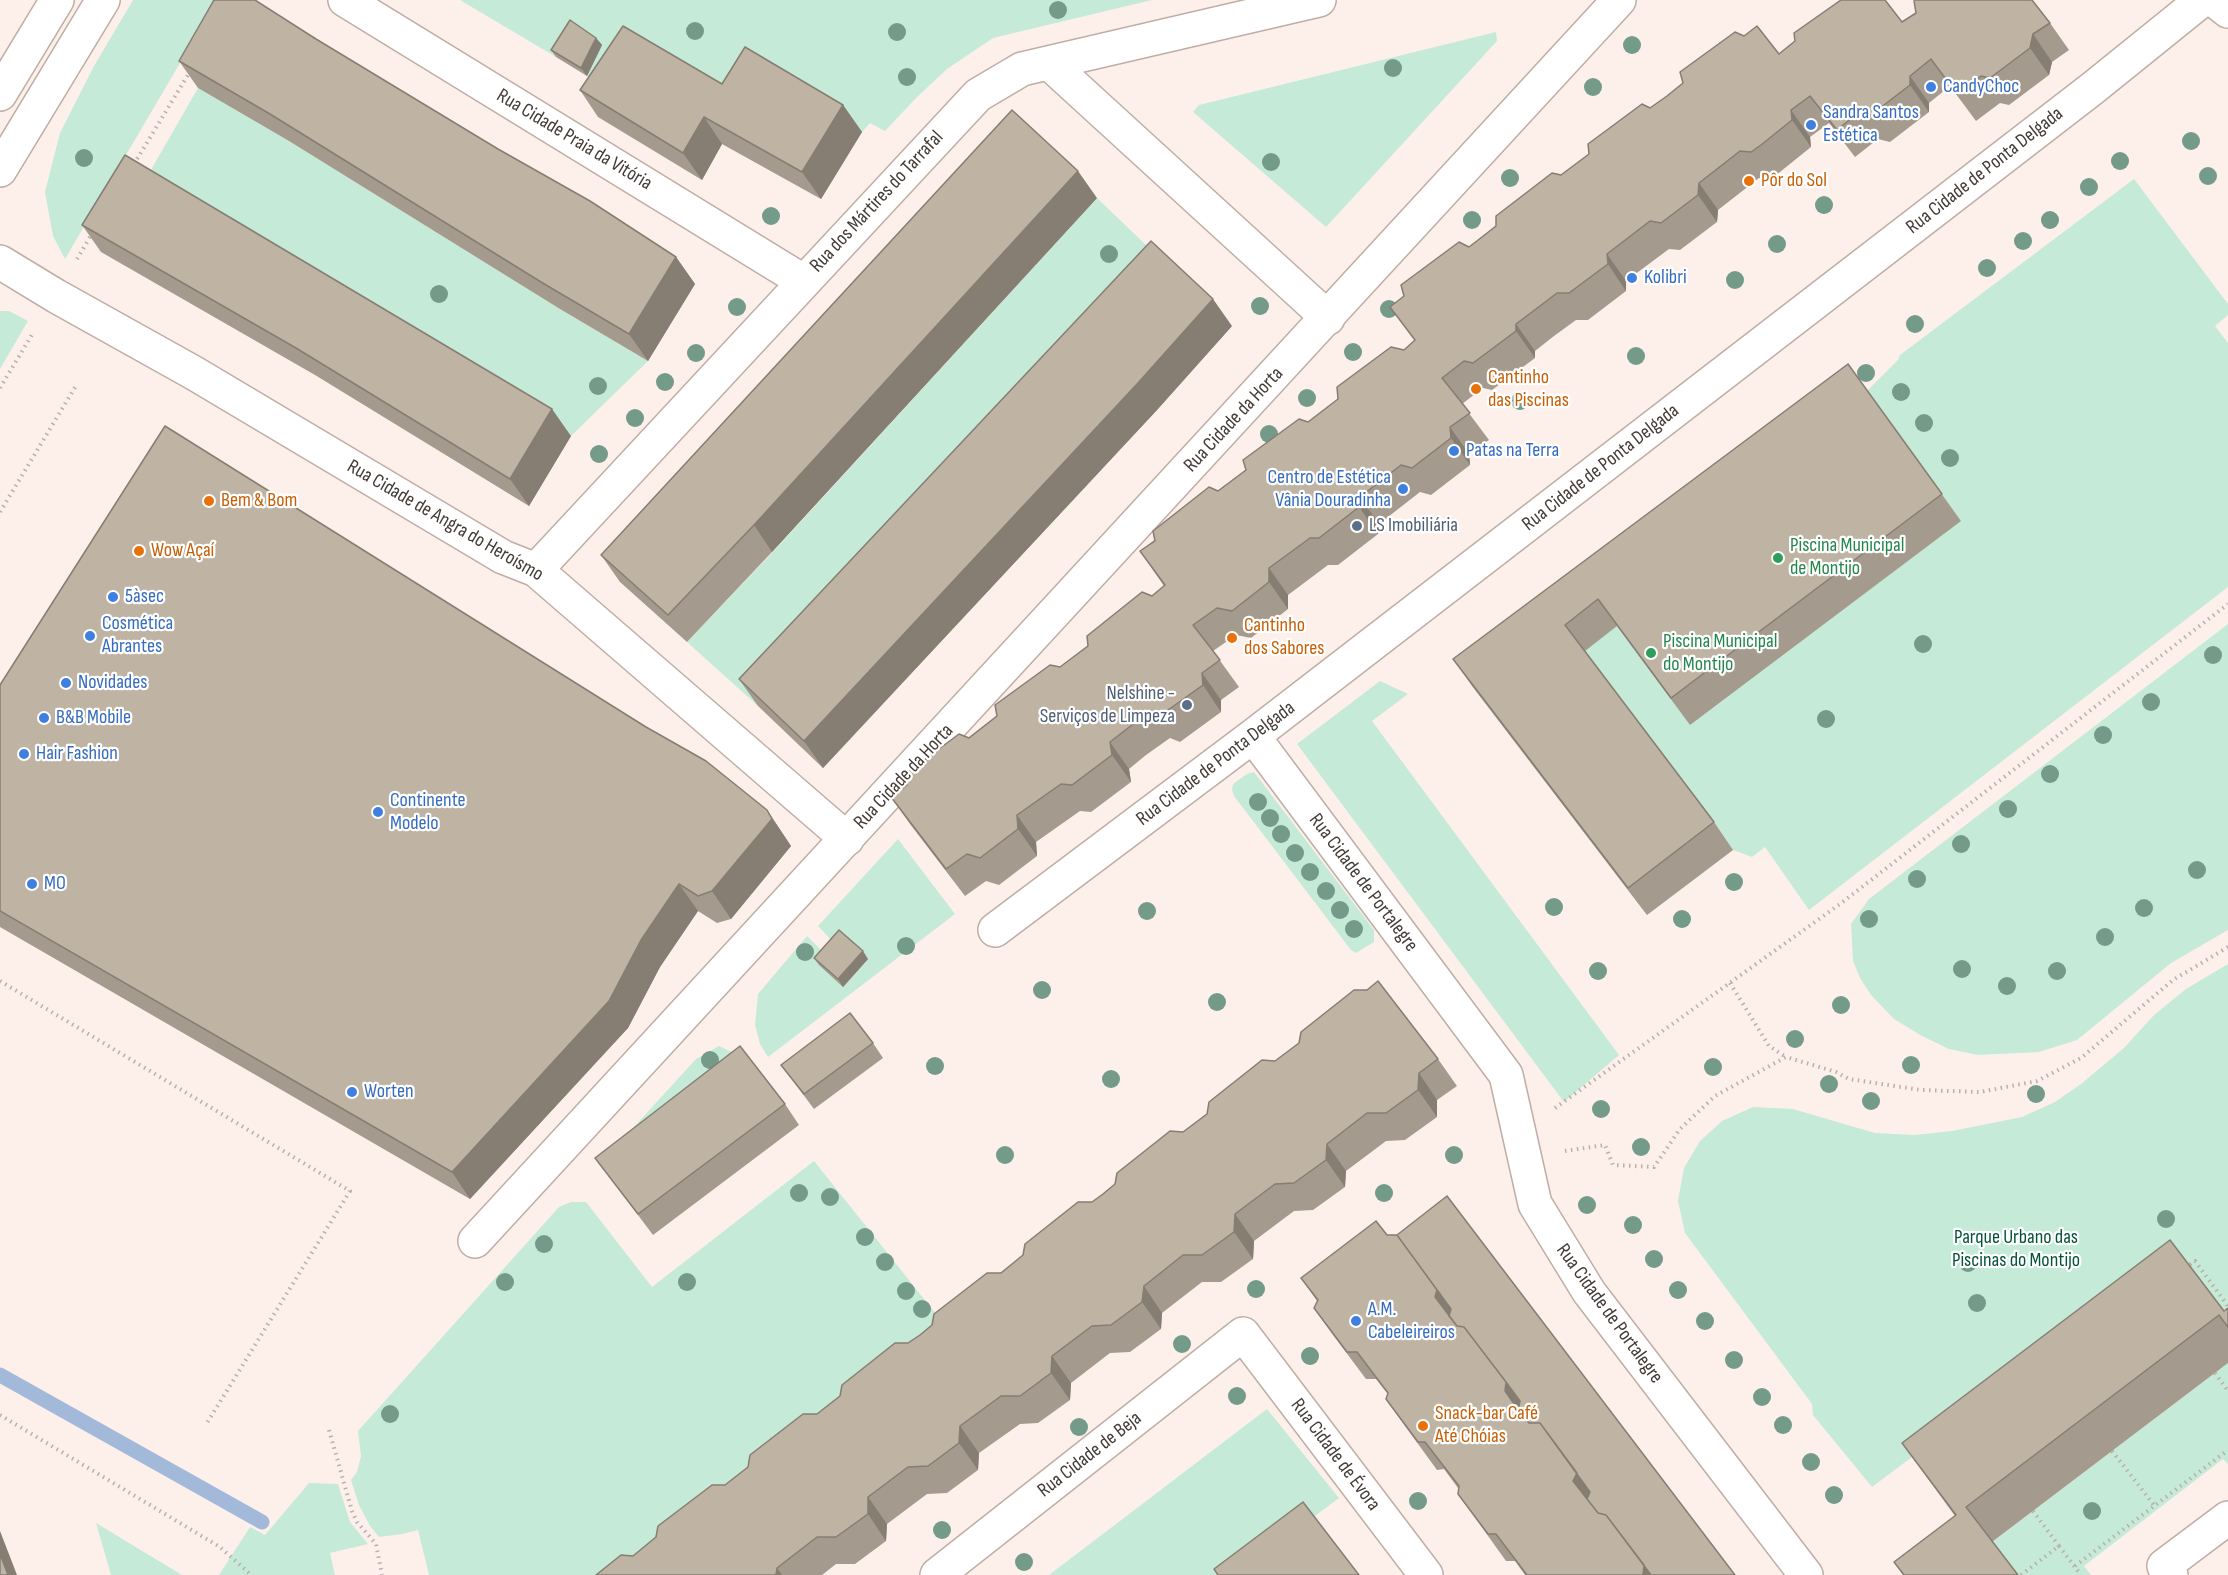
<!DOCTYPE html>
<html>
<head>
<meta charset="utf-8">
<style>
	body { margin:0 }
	canvas { display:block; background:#fdf0eb }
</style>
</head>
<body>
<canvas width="2228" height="1575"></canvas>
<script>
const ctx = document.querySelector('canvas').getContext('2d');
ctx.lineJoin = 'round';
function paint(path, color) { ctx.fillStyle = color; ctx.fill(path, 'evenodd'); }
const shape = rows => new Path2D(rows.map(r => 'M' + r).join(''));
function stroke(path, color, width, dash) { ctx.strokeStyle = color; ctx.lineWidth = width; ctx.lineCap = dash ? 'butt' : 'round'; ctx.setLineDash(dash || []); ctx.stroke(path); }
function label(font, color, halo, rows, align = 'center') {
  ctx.font = font + ' "Sofia Sans Condensed",sans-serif'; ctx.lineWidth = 4.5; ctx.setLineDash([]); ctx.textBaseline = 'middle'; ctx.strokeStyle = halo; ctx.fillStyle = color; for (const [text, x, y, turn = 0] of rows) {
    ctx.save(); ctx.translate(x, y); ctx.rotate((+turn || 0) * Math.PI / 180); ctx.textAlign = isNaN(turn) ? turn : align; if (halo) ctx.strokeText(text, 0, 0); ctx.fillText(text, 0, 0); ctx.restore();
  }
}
paint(shape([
	[133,0,217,0,65,259,53,236,45,192,60,133,94,66],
	[460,0,1152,0,993,38,947,69,916,98,885,131,870,123,862,132,764,74,741,111,614,91,587,76,601,45,575,28,556,57],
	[1496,32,1497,41,1326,227,1193,112,1199,105],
	[198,88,289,141,560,309,648,361,571,436,144,182],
	[2134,179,2228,304,2228,315,2215,326,2228,343,2228,587,1809,910,1765,847,1752,857,1733,850,1647,915,1472,686,1867,391,1898,360,1900,355],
	[1097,198,1170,268,758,706,687,642,772,553],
	[0,311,9,311,28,321,0,369],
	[2228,624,2228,930,2171,963,2077,1040,2039,1052,1978,1055,1949,1049,1922,1036,1894,1019,1871,995,1860,978,1853,961,1851,924,1869,899],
	[1380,681,1408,694,1372,721,1619,1055,1564,1102,1297,744],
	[1254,772,1374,930,1374,942,1356,953,1351,950,1234,796,1232,790,1233,784,1247,774],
	[898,839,955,914,768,1057,760,1044,755,1025,758,994,807,936,827,956,843,986,868,959,837,946,818,926],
	[2228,964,2228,1319,2106,1343,1927,1479,1920,1451,1872,1487,1813,1415,1812,1404,1685,1233,1678,1201,1684,1168,1700,1141,1722,1121,1753,1107,1793,1109,1875,1133,1915,1135,1952,1131,2022,1117,2055,1102,2081,1084,2124,1048,2154,1015,2186,989],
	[719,1046,742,1057,621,1141,696,1059],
	[814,1161,952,1334,633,1575,429,1575,418,1530,402,1534,379,1537,370,1526,359,1505,351,1480,357,1472,361,1456,358,1431,559,1207,571,1202,586,1202,652,1287],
	[2228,1363,2228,1464,2223,1459,2084,1566,2091,1575,2016,1575,1991,1543],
	[1267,1409,1339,1498,1236,1575,1049,1575],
	[309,1483,338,1484,350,1522,368,1544,330,1553,335,1575,219,1575,250,1527,265,1535],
	[96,1523,182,1575,111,1575]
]), '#c5ead7');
stroke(shape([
	[0,1375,262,1522]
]), '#a3b9da', 15);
const minor = shape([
	[345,0,803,281],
	[2214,0,2228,11],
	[1049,63,1328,318],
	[0,262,56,296,194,373,503,557,536,570,847,839],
	[536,570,978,95,1022,69,1319,0],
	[1253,736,1506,1075,1535,1204,1589,1292,1806,1575],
	[995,930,1253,736,2093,88,2202,0],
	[475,1241,1619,0],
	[937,1575,1243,1334,1426,1575],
	[2171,1575,2164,1566,2228,1518]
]);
const major = shape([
	[0,94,57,0],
	[0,170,103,0]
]);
stroke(minor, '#c0ada5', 36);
stroke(major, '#c0ada5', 36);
stroke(shape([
	[134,164,191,70],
	[77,259,93,232],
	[0,388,33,333],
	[0,512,77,384],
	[0,981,350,1191,207,1423],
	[1730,983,1769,1046,1786,1057],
	[1555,1108,1840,904,2228,604],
	[1565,1151,1605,1145,1613,1165,1654,1167,1680,1129,1715,1096,1786,1057,1836,1072,1849,1079,1921,1090,1980,1092,2037,1081,2081,1058,2173,980,2228,947],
	[2185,1268,2195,1261,2228,1306],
	[2215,1373,2228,1391],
	[0,1415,220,1547,251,1575],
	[329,1430,352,1511,357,1522,376,1544,382,1575],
	[2112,1451,2154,1505],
	[2033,1511,2059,1546],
	[2075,1566,2228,1450],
	[2021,1575,2059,1546,2081,1575]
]), '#baafab', 4, [1.5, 4.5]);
stroke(minor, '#fff', 33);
stroke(major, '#fff', 33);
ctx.fillStyle = '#749a89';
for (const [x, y] of [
	[1058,10],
	[695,31],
	[897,32],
	[1632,45],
	[1393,68],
	[907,77],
	[1593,87],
	[2191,141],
	[84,158],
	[2120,161],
	[1271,162],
	[2208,176],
	[1510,178],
	[2089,187],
	[1824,205],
	[771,216],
	[1472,220],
	[2050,220],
	[2023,241],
	[1777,244],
	[1109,254],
	[1987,268],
	[1735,280],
	[439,294],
	[1260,306],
	[737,307],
	[1389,309],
	[1915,324],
	[1353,352],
	[696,353],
	[1636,356],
	[1866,373],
	[665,382],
	[598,386],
	[1901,392],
	[1307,398],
	[1520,401],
	[635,418],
	[1924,423],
	[1269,434],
	[599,454],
	[1950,458],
	[1923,644],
	[2213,655],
	[2151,702],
	[1826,719],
	[2103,735],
	[2050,774],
	[1258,802],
	[2008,809],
	[1270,818],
	[1281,834],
	[1961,844],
	[1295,853],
	[2197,870],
	[1310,872],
	[1917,879],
	[1734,882],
	[1326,891],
	[1554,907],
	[2144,908],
	[1340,910],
	[1147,911],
	[1682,919],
	[1869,919],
	[1354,929],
	[2105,937],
	[906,946],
	[805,952],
	[1962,969],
	[1598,971],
	[2057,971],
	[2007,986],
	[1042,990],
	[1217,1002],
	[1841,1005],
	[1795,1039],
	[710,1060],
	[1911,1065],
	[935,1066],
	[1713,1067],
	[1111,1079],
	[1829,1084],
	[2036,1094],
	[1871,1101],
	[1601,1109],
	[1641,1147],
	[1005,1155],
	[1454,1155],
	[799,1193],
	[1384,1193],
	[830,1197],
	[1587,1205],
	[2166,1219],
	[1633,1225],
	[865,1237],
	[544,1244],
	[1654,1259],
	[885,1262],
	[1968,1263],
	[505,1282],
	[687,1282],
	[1256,1289],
	[1678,1290],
	[906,1291],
	[1977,1303],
	[922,1309],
	[1705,1321],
	[1182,1344],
	[1310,1356],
	[1734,1360],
	[1237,1396],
	[1762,1397],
	[390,1414],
	[1783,1425],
	[1079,1427],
	[1811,1462],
	[1834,1495],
	[1418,1501],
	[2092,1511],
	[942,1530],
	[1024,1562]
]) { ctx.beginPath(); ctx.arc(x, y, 9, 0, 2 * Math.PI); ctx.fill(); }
paint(shape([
	[1902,22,2050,23,2069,50,2052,62,2049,75,2009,105,2000,103,1976,121,1950,86,1929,103,1929,112,1890,142,1878,139,1855,157,1829,123,1810,137,1811,147,1780,172,1770,179,1759,178,1718,210,1717,222,1680,250,1669,249,1626,281,1626,291,1588,320,1576,320,1554,336,1535,351,1535,358,1492,390,1483,388,1462,404,1489,440,1469,454,1470,465,1431,495,1420,492,1379,524,1378,534,1338,565,1328,565,1288,595,1288,609,1251,638,1236,635,1213,651,1239,687,1221,700,1221,712,1180,742,1170,738,1146,755,1129,769,1131,782,1091,812,1080,811,1036,842,1037,856,999,885,986,881,965,896,910,824,891,797,1060,667,1164,586,1140,551,1308,422,1415,341,1390,307,1482,237,1561,175,1650,108,1779,54],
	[596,38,602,45,587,76,556,57,551,50],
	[316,39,676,257,695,284,648,361,560,309,289,141,198,88,179,61],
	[722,84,843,105,862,132,821,199,722,144,702,180,598,117,580,90],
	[1097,198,772,552,687,642,620,582,601,555],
	[82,225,571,436,529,506,315,375,101,252],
	[1232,326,1157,410,823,768,758,706,739,679],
	[1848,364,1961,521,1690,725,1617,626,1585,651,1714,822,1733,850,1647,915,1472,686,1453,659],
	[0,685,767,810,791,846,731,919,717,923,698,911,660,967,628,1028,470,1199,0,927],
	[814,958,868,959,843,987,819,965],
	[873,1043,883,1058,814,1109,781,1065],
	[1438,1059,1457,1086,1437,1100,1437,1117,1405,1140,1386,1141,1346,1171,1345,1187,1313,1210,1294,1211,1254,1241,1253,1259,1221,1282,1202,1282,1162,1313,1161,1329,1130,1352,1110,1353,1071,1383,1070,1400,1038,1423,1020,1424,979,1453,978,1470,947,1493,927,1494,887,1524,886,1541,855,1564,836,1564,822,1575,596,1575,633,1556,1275,1061],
	[785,1104,799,1125,653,1235,595,1158],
	[1387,1235,1735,1575,1525,1575,1515,1561,1506,1561,1458,1494,1458,1488,1444,1469,1437,1470,1405,1426,1386,1399,1388,1394,1376,1379,1366,1379,1333,1335,1314,1308,1317,1301,1301,1278],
	[2228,1308,2228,1363,1992,1542,2018,1575,1903,1575,1894,1562,1955,1516,1902,1443,2224,1311]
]), '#a49a8d');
paint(shape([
	[2033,34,2052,62,2049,75,2030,48],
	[596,38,602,45,587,76,581,68],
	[1910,76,1929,103,1929,112,1910,85],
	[843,105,862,132,821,199,802,172],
	[1791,110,1810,137,1811,147,1792,120],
	[704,117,722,144,702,180,683,153],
	[1078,171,1097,198,772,552,754,525],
	[1699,183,1718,210,1717,222,1698,195],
	[1607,254,1626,281,1626,291,1608,264],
	[676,257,695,284,648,361,629,334],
	[1213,299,1232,326,1157,410,823,768,804,741],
	[1516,324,1535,351,1535,358,1516,331],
	[552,409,571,436,529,506,510,479],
	[1450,427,1469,454,1470,465,1451,438],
	[1360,497,1379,524,1378,534,1359,507],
	[1269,568,1288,595,1288,609,1269,582],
	[1202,673,1221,700,1221,712,1203,685],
	[1110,742,1129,769,1131,782,1112,755],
	[767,810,791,846,731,919,712,891],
	[1017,815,1036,842,1037,856,1018,829],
	[679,884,698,911,660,967,628,1028,470,1199,452,1172,641,940],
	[863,951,868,959,843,987,838,979],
	[1419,1073,1437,1100,1437,1117,1418,1090],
	[1327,1144,1346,1171,1345,1187,1326,1160],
	[1235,1214,1254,1241,1253,1259,1234,1232],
	[1144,1286,1162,1313,1161,1329,1142,1302],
	[1437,1290,1456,1317,1454,1324,1435,1297],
	[1052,1356,1071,1383,1070,1400,1051,1373],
	[1506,1382,1525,1409,1524,1418,1505,1391],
	[960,1426,979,1453,978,1470,959,1443],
	[1577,1473,1595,1500,1592,1508,1573,1481],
	[868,1497,887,1524,886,1541,868,1514],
	[0,1531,17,1575,8,1575,0,1554],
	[1644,1565,1651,1575,1643,1575],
	[777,1568,782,1575,776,1575]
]), '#867d73');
const building = shape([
	[214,0,255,0,316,39,498,149,590,201,676,257,629,334,541,282,270,114,179,61,214,0],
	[1841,0,1885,0,1902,22,1916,13,1914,1,1915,0,2032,0,2050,23,2033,34,2030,48,1990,78,1981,76,1957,94,1931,59,1910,76,1910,85,1871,115,1859,112,1837,130,1810,96,1791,110,1792,120,1761,145,1751,152,1740,151,1699,183,1698,195,1661,223,1650,221,1607,254,1608,264,1569,293,1557,293,1536,309,1516,324,1516,331,1473,363,1464,361,1442,378,1470,413,1450,427,1451,438,1412,468,1401,465,1360,497,1359,507,1319,538,1310,538,1269,568,1269,582,1232,611,1217,608,1193,625,1220,660,1202,673,1203,685,1161,715,1151,711,1128,728,1110,742,1112,755,1072,785,1061,784,1017,815,1018,829,980,858,967,854,946,869,891,797,907,785,904,775,959,734,969,738,997,716,995,705,1050,665,1060,667,1088,646,1087,636,1142,592,1152,596,1165,585,1140,551,1155,541,1153,531,1209,487,1218,491,1246,470,1243,460,1299,419,1308,422,1338,399,1337,387,1391,347,1404,350,1415,340,1390,307,1404,296,1401,285,1459,242,1469,247,1482,237,1496,226,1496,216,1552,173,1561,175,1589,154,1588,144,1642,104,1650,108,1667,96,1683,83,1680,72,1735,32,1744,36,1757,26,1779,54,1795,41,1794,33,1841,0],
	[570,20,596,38,581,68,551,50,570,20],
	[623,26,722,84,745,47,843,105,802,172,704,117,683,153,580,90,623,26],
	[1012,110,1078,171,754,525,668,615,601,555,1012,110],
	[125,155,552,409,510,479,296,348,82,225,125,155],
	[1151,241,1213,299,1138,383,804,741,739,679,1151,241],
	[1848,364,1942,494,1671,698,1598,599,1565,625,1714,822,1628,888,1453,659,1848,364],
	[165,426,646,727,706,761,767,810,772,819,712,891,698,896,679,884,641,940,609,1001,452,1172,0,911,0,685,165,426],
	[839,930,863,951,838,979,814,958,839,930],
	[1378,981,1438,1059,1419,1073,1418,1090,1386,1113,1367,1113,1327,1144,1326,1160,1294,1183,1275,1184,1235,1214,1234,1232,1202,1255,1183,1255,1144,1286,1142,1302,1111,1325,1092,1326,1052,1356,1051,1373,1020,1396,1001,1396,960,1426,959,1443,928,1466,908,1467,868,1497,868,1514,836,1537,817,1537,777,1568,776,1575,596,1575,621,1555,633,1556,656,1537,658,1526,712,1485,725,1485,748,1467,750,1455,803,1414,817,1414,840,1396,842,1385,895,1343,908,1343,920,1335,932,1325,934,1314,987,1273,1001,1273,1023,1255,1025,1244,1078,1202,1092,1202,1103,1194,1115,1184,1117,1173,1170,1131,1183,1132,1207,1114,1209,1102,1262,1060,1275,1061,1299,1043,1301,1032,1354,990,1367,990,1378,981],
	[850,1013,873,1043,804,1094,781,1065,850,1013],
	[740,1046,785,1104,638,1214,595,1158,740,1046],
	[1447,1196,1735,1575,1651,1575,1606,1515,1598,1513,1587,1499,1590,1492,1540,1423,1529,1423,1518,1410,1520,1401,1506,1382,1464,1327,1457,1326,1449,1316,1451,1309,1397,1235,1447,1196],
	[1376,1221,1387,1235,1397,1235,1437,1290,1435,1297,1457,1326,1464,1327,1506,1382,1505,1391,1517,1408,1529,1423,1540,1423,1577,1473,1573,1481,1598,1513,1606,1515,1644,1565,1643,1575,1527,1575,1496,1534,1488,1534,1458,1494,1459,1486,1425,1442,1418,1442,1386,1399,1388,1393,1357,1352,1347,1352,1314,1308,1318,1300,1301,1278,1376,1221],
	[2170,1240,2224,1311,2228,1308,2228,1327,2219,1315,1966,1507,2018,1575,1904,1575,1894,1562,1956,1515,1902,1443,2170,1240],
	[1303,1502,1359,1575,1218,1575,1214,1569,1303,1502],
	[0,1554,8,1575,0,1575,0,1554]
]);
paint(building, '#bfb3a4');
stroke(building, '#867d73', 1.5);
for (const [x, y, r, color] of [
	[1931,87,6,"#3f7fe0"],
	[1811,125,6,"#3f7fe0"],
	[1749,181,6,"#e8710a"],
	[1632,278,6,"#3f7fe0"],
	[1476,389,6,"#e8710a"],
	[1454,451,6,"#3f7fe0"],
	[1403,489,6,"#3f7fe0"],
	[209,501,6,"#e8710a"],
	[1357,526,6,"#5c6f8a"],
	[139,551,6,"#e8710a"],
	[1778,558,6,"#2e9e5b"],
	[113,597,6,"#3f7fe0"],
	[90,636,6,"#3f7fe0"],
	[1232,638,6,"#e8710a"],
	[1651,653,6,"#2e9e5b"],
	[66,683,6,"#3f7fe0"],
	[1187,705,6,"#5c6f8a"],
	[44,718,6,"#3f7fe0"],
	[24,754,6,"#3f7fe0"],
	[378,812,6,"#3f7fe0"],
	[32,884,6,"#3f7fe0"],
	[352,1092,6,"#3f7fe0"],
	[1356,1321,6,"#3f7fe0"],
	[1423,1426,6,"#e8710a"]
]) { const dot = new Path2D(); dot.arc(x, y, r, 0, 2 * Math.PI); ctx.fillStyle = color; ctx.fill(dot); stroke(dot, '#fff', 2); }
label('20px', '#366cbe', '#fff', [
	["CandyChoc",1943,87],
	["Sandra Santos",1823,113],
	["Estética",1823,136],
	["Kolibri",1644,278],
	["Patas na Terra",1466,451],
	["Centro de Estética",1391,478,"right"],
	["Vânia Douradinha",1391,501,"right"],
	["5àsec",125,597],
	["Cosmética",102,624],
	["Abrantes",102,647],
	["Novidades",78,683],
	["B&B Mobile",56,718],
	["Hair Fashion",36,754],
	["Continente",390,801],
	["Modelo",390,824],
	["MO",44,884],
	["Worten",364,1092],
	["A.M.",1368,1310],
	["Cabeleireiros",1368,1333]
], 'left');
label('20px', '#433b37', '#fff', [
	["Rua Cidade Praia da Vitória",574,140,31],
	["Rua Cidade de Ponta Delgada",1985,171,-38],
	["Rua dos Mártires do Tarrafal",877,202,-47],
	["Rua Cidade da Horta",1234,420,-47],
	["Rua Cidade de Ponta Delgada",1601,468,-38],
	["Rua Cidade de Angra do Heroísmo",445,521,30],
	["Rua Cidade de Ponta Delgada",1216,764,-37],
	["Rua Cidade da Horta",904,777,-47],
	["Rua Cidade de Portalegre",1363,883,53],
	["Rua Cidade de Portalegre",1609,1314,54],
	["Rua Cidade de Beja",1090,1455,-38],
	["Rua Cidade de Évora",1335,1455,53]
]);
label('20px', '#c56008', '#fff', [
	["Pôr do Sol",1761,181],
	["Cantinho",1488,378],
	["das Piscinas",1488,401],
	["Bem & Bom",221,501],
	["Wow Açaí",151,551],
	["Cantinho",1244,626],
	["dos Sabores",1244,649],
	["Snack-bar Café",1435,1414],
	["Até Chóias",1435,1437]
], 'left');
label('20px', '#4e5e75', '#fff', [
	["LS Imobiliária",1369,526],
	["Nelshine -",1175,694,"right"],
	["Serviços de Limpeza",1175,717,"right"]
], 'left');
label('20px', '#27864d', '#fff', [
	["Piscina Municipal",1790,546],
	["de Montijo",1790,569],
	["Piscina Municipal",1663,642],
	["do Montijo",1663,665]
], 'left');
label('20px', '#045338', '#fff', [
	["Parque Urbano das",2016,1238],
	["Piscinas do Montijo",2016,1261]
]);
</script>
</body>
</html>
